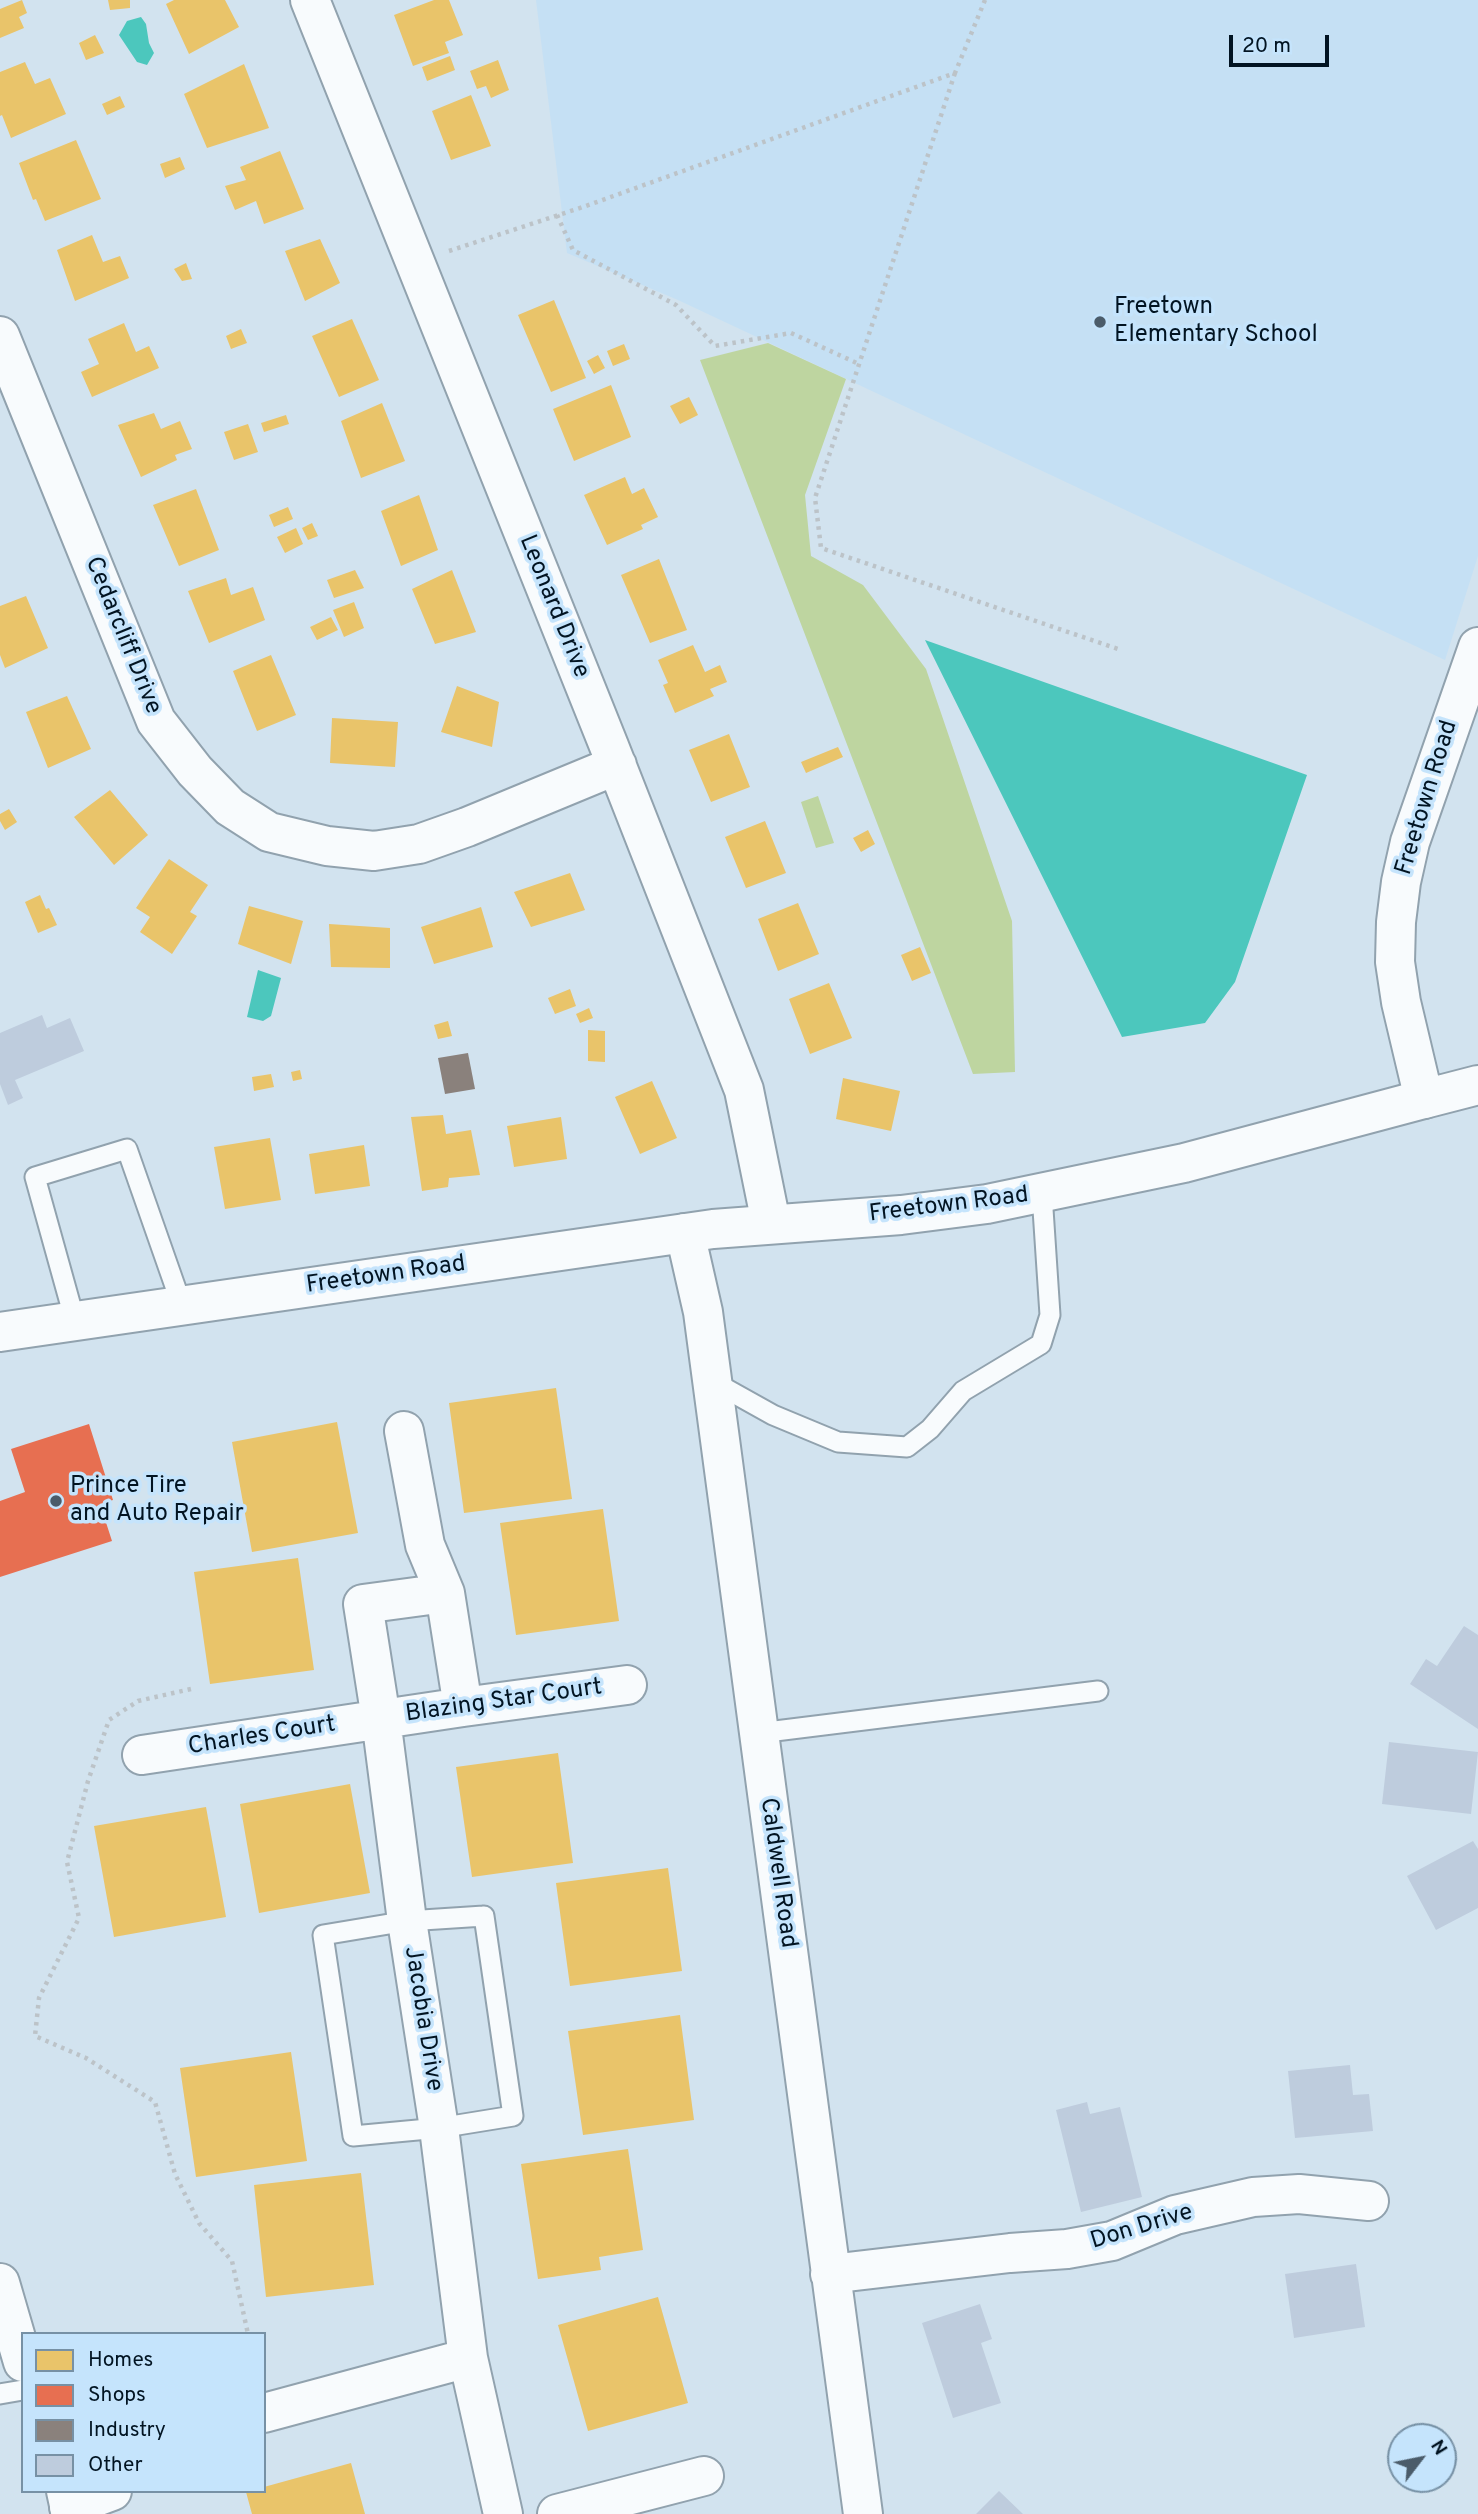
<!DOCTYPE html>
<html>
<head>
<meta charset="utf-8">
<style>
	body { margin:0 }
	#map { position:relative; width:1478px; height:2514px; overflow:hidden; background:#d2e3ef; font-family:Overpass,sans-serif }
	canvas { display:block }
	.legend { position:absolute; left:21px; top:2332px; width:245px; height:161px; box-sizing:border-box; background:#c5e4fc; border:2px solid #7791a5; margin:0; padding:9px 12px; list-style:none; font-size:21px; color:#021422 }
	.legend li { display:flex; align-items:center; gap:14px; height:35px }
	.legend b { width:35px; border:2px solid #7791a5 }
	.north { position:absolute; left:1387px; top:2423px; width:70px; height:70px; box-sizing:border-box; background:#c5e4fc; border:2px solid #7791a5; border-radius:50%; rotate:58deg; font-size:19px; font-weight:700; line-height:28px; text-align:center; color:#021422 }
	.north::after { content:''; display:block; margin:auto; width:24px; height:32px; background:#4b5c6a; clip-path:polygon(50% 0,100% 100%,50% 72%,0 100%) }
	.scale { position:absolute; left:1229px; top:35px; width:100px; height:32px; box-sizing:border-box; border:4px solid #021422; border-top:0; padding-left:9px; font-size:21px; line-height:24px; white-space:nowrap; color:#021422; -webkit-text-stroke:5px #c5e4fc; paint-order:stroke }
</style>
</head>
<body>
<div id="map">
<canvas width="1478" height="2514"></canvas>
<ul class="legend">
<li><b style="height:19px;background:#e9c46a"></b>Homes</li>
<li><b style="height:19px;background:#e76f51"></b>Shops</li>
<li><b style="height:19px;background:#8a817c"></b>Industry</li>
<li><b style="height:19px;background:#beccdd"></b>Other</li>
</ul>
<div class="north">N</div>
<div class="scale">20 m</div>
</div>
<script>
const ctx = document.querySelector('canvas').getContext('2d');
ctx.lineJoin = 'round';
function paint(path, color) { ctx.fillStyle = color; ctx.fill(path, 'evenodd'); }
const shape = rows => new Path2D(rows.map(r => 'M' + r).join(''));
function stroke(path, color, width, dash) { ctx.strokeStyle = color; ctx.lineWidth = width; ctx.lineCap = dash ? 'butt' : 'round'; ctx.setLineDash(dash || []); ctx.stroke(path); }
function label(font, color, halo, rows, align = 'center') {
  ctx.font = font + ' Overpass,sans-serif'; ctx.lineWidth = 7; ctx.setLineDash([]); ctx.textBaseline = 'middle'; ctx.strokeStyle = halo; ctx.fillStyle = color; for (const [text, x, y, turn = 0] of rows) {
    ctx.save(); ctx.translate(x, y); ctx.rotate((+turn || 0) * Math.PI / 180); ctx.textAlign = isNaN(turn) ? turn : align; if (halo) ctx.strokeText(text, 0, 0); ctx.fillText(text, 0, 0); ctx.restore();
  }
}
paint(shape([
	[536,0,1478,0,1478,556,1445,660,678,300,567,253]
]), '#c5e0f4');
paint(shape([
	[768,343,846,379,805,495,811,556,863,585,926,669,1012,921,1015,1072,973,1074,700,360],
	[818,796,834,843,816,848,801,802]
]), '#bed5a0');
paint(shape([
	[141,17,146,24,149,43,154,53,147,65,137,62,119,35,127,21],
	[925,640,1307,775,1235,982,1205,1023,1122,1037],
	[258,970,281,978,271,1016,263,1021,247,1017]
]), '#4cc7bd');
paint(shape([
	[22,0,27,13,19,17,24,28,0,38,0,9],
	[108,0,130,0,130,8,110,10],
	[174,0,225,0,239,27,189,54,166,4],
	[434,0,449,0,463,35,445,42,449,53,413,66,394,15],
	[95,35,104,53,86,60,79,43],
	[450,56,455,70,427,81,422,67],
	[498,60,509,90,491,98,486,86,477,89,470,71],
	[25,62,35,84,50,78,66,114,11,138,2,115,0,116,0,72],
	[244,64,269,128,207,148,184,94],
	[471,95,491,146,451,160,432,111],
	[120,96,125,107,107,115,102,104],
	[76,140,101,199,45,221,36,199,33,200,19,163],
	[280,151,304,209,264,224,256,201,235,210,225,186,246,180,240,167],
	[180,157,185,169,165,178,160,164],
	[92,235,103,262,120,256,129,278,75,301,57,250],
	[320,239,340,283,305,301,285,251],
	[186,263,192,279,182,281,174,269],
	[554,300,586,378,551,392,518,315],
	[352,319,379,380,339,397,312,336],
	[124,323,136,352,149,346,159,368,92,397,81,372,99,364,88,339],
	[241,329,247,343,231,349,226,336],
	[624,344,630,359,613,366,607,351],
	[598,355,605,368,594,374,587,361],
	[611,385,631,437,574,461,553,409],
	[689,397,698,415,680,424,670,406],
	[382,403,405,461,361,478,341,421],
	[154,413,161,429,180,421,192,449,175,455,177,460,141,477,118,425],
	[286,415,289,424,264,432,261,423],
	[248,424,258,452,234,460,224,432],
	[625,477,632,494,644,488,658,517,641,525,643,529,607,545,584,495],
	[196,489,219,550,179,566,153,505],
	[419,495,438,550,401,566,381,511],
	[288,507,293,519,274,527,269,515],
	[312,523,318,536,308,540,302,528],
	[296,528,303,544,285,553,277,537],
	[659,559,687,630,650,643,621,575],
	[355,570,364,588,334,598,327,580],
	[452,570,476,632,435,644,412,589],
	[226,578,231,595,253,587,265,620,209,643,188,591],
	[26,596,48,648,5,668,0,655,0,606],
	[354,602,364,628,344,637,333,610],
	[331,617,338,630,317,640,310,627],
	[693,645,705,672,720,665,727,682,710,689,714,696,675,713,663,685,668,683,658,660],
	[271,655,296,715,257,731,233,671],
	[457,686,499,702,492,747,441,732],
	[67,696,91,749,48,768,26,712],
	[332,718,398,722,395,767,330,763],
	[729,734,750,787,711,802,689,750],
	[838,747,843,757,806,773,801,762],
	[110,790,148,835,114,865,74,817],
	[9,809,17,822,5,830,0,821,0,814],
	[765,821,786,873,746,888,725,837],
	[868,830,875,844,861,852,853,838],
	[169,859,208,885,190,912,197,916,172,954,140,932,150,917,136,908],
	[570,873,585,910,531,927,514,892],
	[40,895,46,909,49,908,57,925,38,933,25,902],
	[798,903,819,954,778,971,758,919],
	[249,906,303,921,291,964,238,944],
	[481,907,493,947,434,964,421,927],
	[329,924,390,928,390,968,331,967],
	[920,947,931,973,912,981,901,955],
	[829,983,852,1038,810,1054,789,999],
	[570,989,576,1006,555,1014,548,998],
	[589,1008,593,1018,580,1023,576,1014],
	[448,1021,452,1036,438,1039,434,1025],
	[588,1030,605,1031,605,1062,588,1061],
	[300,1070,302,1079,293,1081,291,1072],
	[271,1074,274,1087,254,1091,252,1077],
	[843,1078,900,1091,891,1131,836,1119],
	[652,1081,677,1138,640,1154,615,1097],
	[443,1115,446,1134,471,1130,480,1175,449,1178,448,1187,422,1191,411,1117],
	[561,1117,567,1159,514,1167,507,1126],
	[270,1138,281,1200,225,1209,214,1147],
	[364,1145,370,1186,315,1194,309,1154],
	[556,1388,572,1499,464,1513,449,1403],
	[337,1422,358,1533,252,1552,232,1442],
	[603,1509,619,1621,516,1635,500,1523],
	[298,1558,314,1670,210,1684,194,1572],
	[558,1753,573,1863,472,1877,456,1767],
	[350,1784,370,1893,259,1913,240,1804],
	[206,1807,226,1917,114,1937,94,1826],
	[668,1868,682,1971,570,1986,556,1883],
	[680,2015,694,2120,583,2135,568,2031],
	[291,2052,307,2161,196,2177,180,2068],
	[628,2149,643,2250,599,2257,601,2270,538,2279,521,2164],
	[361,2173,374,2285,266,2297,254,2185],
	[658,2297,688,2403,588,2431,558,2325],
	[351,2463,365,2514,252,2514,246,2492,264,2491,264,2487]
]), '#e9c46a');
paint(shape([
	[89,1424,113,1500,100,1504,112,1541,0,1577,0,1501,25,1492,11,1449]
]), '#e76f51');
paint(shape([
	[468,1053,475,1089,445,1094,438,1058]
]), '#8a817c');
paint(shape([
	[42,1015,47,1028,70,1018,84,1051,15,1080,23,1098,8,1105,0,1084,0,1033],
	[1464,1626,1478,1635,1478,1729,1410,1684,1426,1659,1437,1666],
	[1389,1742,1478,1752,1471,1814,1382,1804],
	[1473,1841,1478,1849,1478,1908,1436,1930,1407,1876],
	[1350,2065,1353,2095,1369,2094,1373,2131,1295,2138,1288,2071],
	[1087,2102,1090,2114,1120,2107,1142,2197,1081,2212,1056,2110],
	[1356,2264,1365,2327,1294,2338,1285,2274],
	[980,2304,992,2339,981,2343,1001,2403,953,2418,922,2323],
	[999,2491,1023,2514,976,2514]
]), '#beccdd');
const lane = shape([
	[75,1321,35,1177,127,1149,182,1306],
	[712,1381,773,1415,838,1442,907,1447,930,1429,963,1391,1041,1344,1050,1315,1042,1194],
	[759,1733,1098,1691],
	[484,1916,513,2116,439,2128,353,2136,323,1935,407,1921,484,1916],
	[0,2394,23,2390]
]);
const street = shape([
	[310,0,609,746,744,1090,771,1223],
	[0,336,156,721,195,771,230,807,269,832,327,846,374,851,419,844,467,827,617,765],
	[1478,647,1410,842,1401,882,1396,922,1395,962,1401,1002,1424,1099,1478,1085],
	[685,1233,703,1312,863,2514],
	[404,1431,425,1545,445,1593,463,1707],
	[445,1593,363,1604,381,1719,407,1921,439,2128,468,2358,503,2514],
	[142,1755,463,1707,627,1685],
	[830,2274,1010,2253,1067,2249,1112,2241,1175,2215,1253,2197,1299,2194,1369,2201],
	[264,2413,468,2358],
	[69,2507,112,2491],
	[557,2514,704,2476]
]);
const secondary = shape([
	[0,1332,713,1229,901,1215,987,1204,1184,1163,1424,1099],
	[0,2283,23,2362],
	[66,2491,71,2514]
]);
stroke(lane, '#91a2ae', 23);
stroke(street, '#91a2ae', 42);
stroke(secondary, '#91a2ae', 42);
stroke(shape([
	[955,73,815,498,821,548,1121,650],
	[557,215,573,250,676,305,715,346,791,333,859,364],
	[449,251,583,207,955,73,985,0],
	[191,1689,138,1701,109,1720,88,1781,67,1862,79,1918,39,1998,35,2036,86,2058,155,2102,175,2174,199,2223,232,2261,248,2334]
]), '#bcc3c8', 4.5, [3.5, 5]);
stroke(lane, '#f8fbfd', 19);
stroke(street, '#f8fbfd', 38);
stroke(secondary, '#f8fbfd', 38);
for (const [x, y, r, color] of [
	[1100,322,7,"#4b5c6a"],
	[56,1501,7,"#4b5c6a"]
]) { const dot = new Path2D(); dot.arc(x, y, r, 0, 2 * Math.PI); ctx.fillStyle = color; ctx.fill(dot); stroke(dot, '#c5e4fc', 2.5); }
label('24px', '#021422', '#c5e4fc', [
	["Freetown",1114,308],
	["Elementary School",1114,336],
	["Prince Tire",70,1487],
	["and Auto Repair",70,1515]
], 'left');
label('24px', '#021422', '#c5e4fc', [
	["Leonard Drive",553,607,68],
	["Cedarcliff Drive",122,636,68],
	["Freetown Road",1428,798,-73],
	["Freetown Road",949,1206,-7],
	["Freetown Road",386,1276,-8],
	["Blazing Star Court",504,1702,-8],
	["Charles Court",262,1737,-9],
	["Caldwell Road",777,1873,82],
	["Jacobia Drive",422,2019,81],
	["Don Drive",1142,2228,-17]
]);
</script>
</body>
</html>
